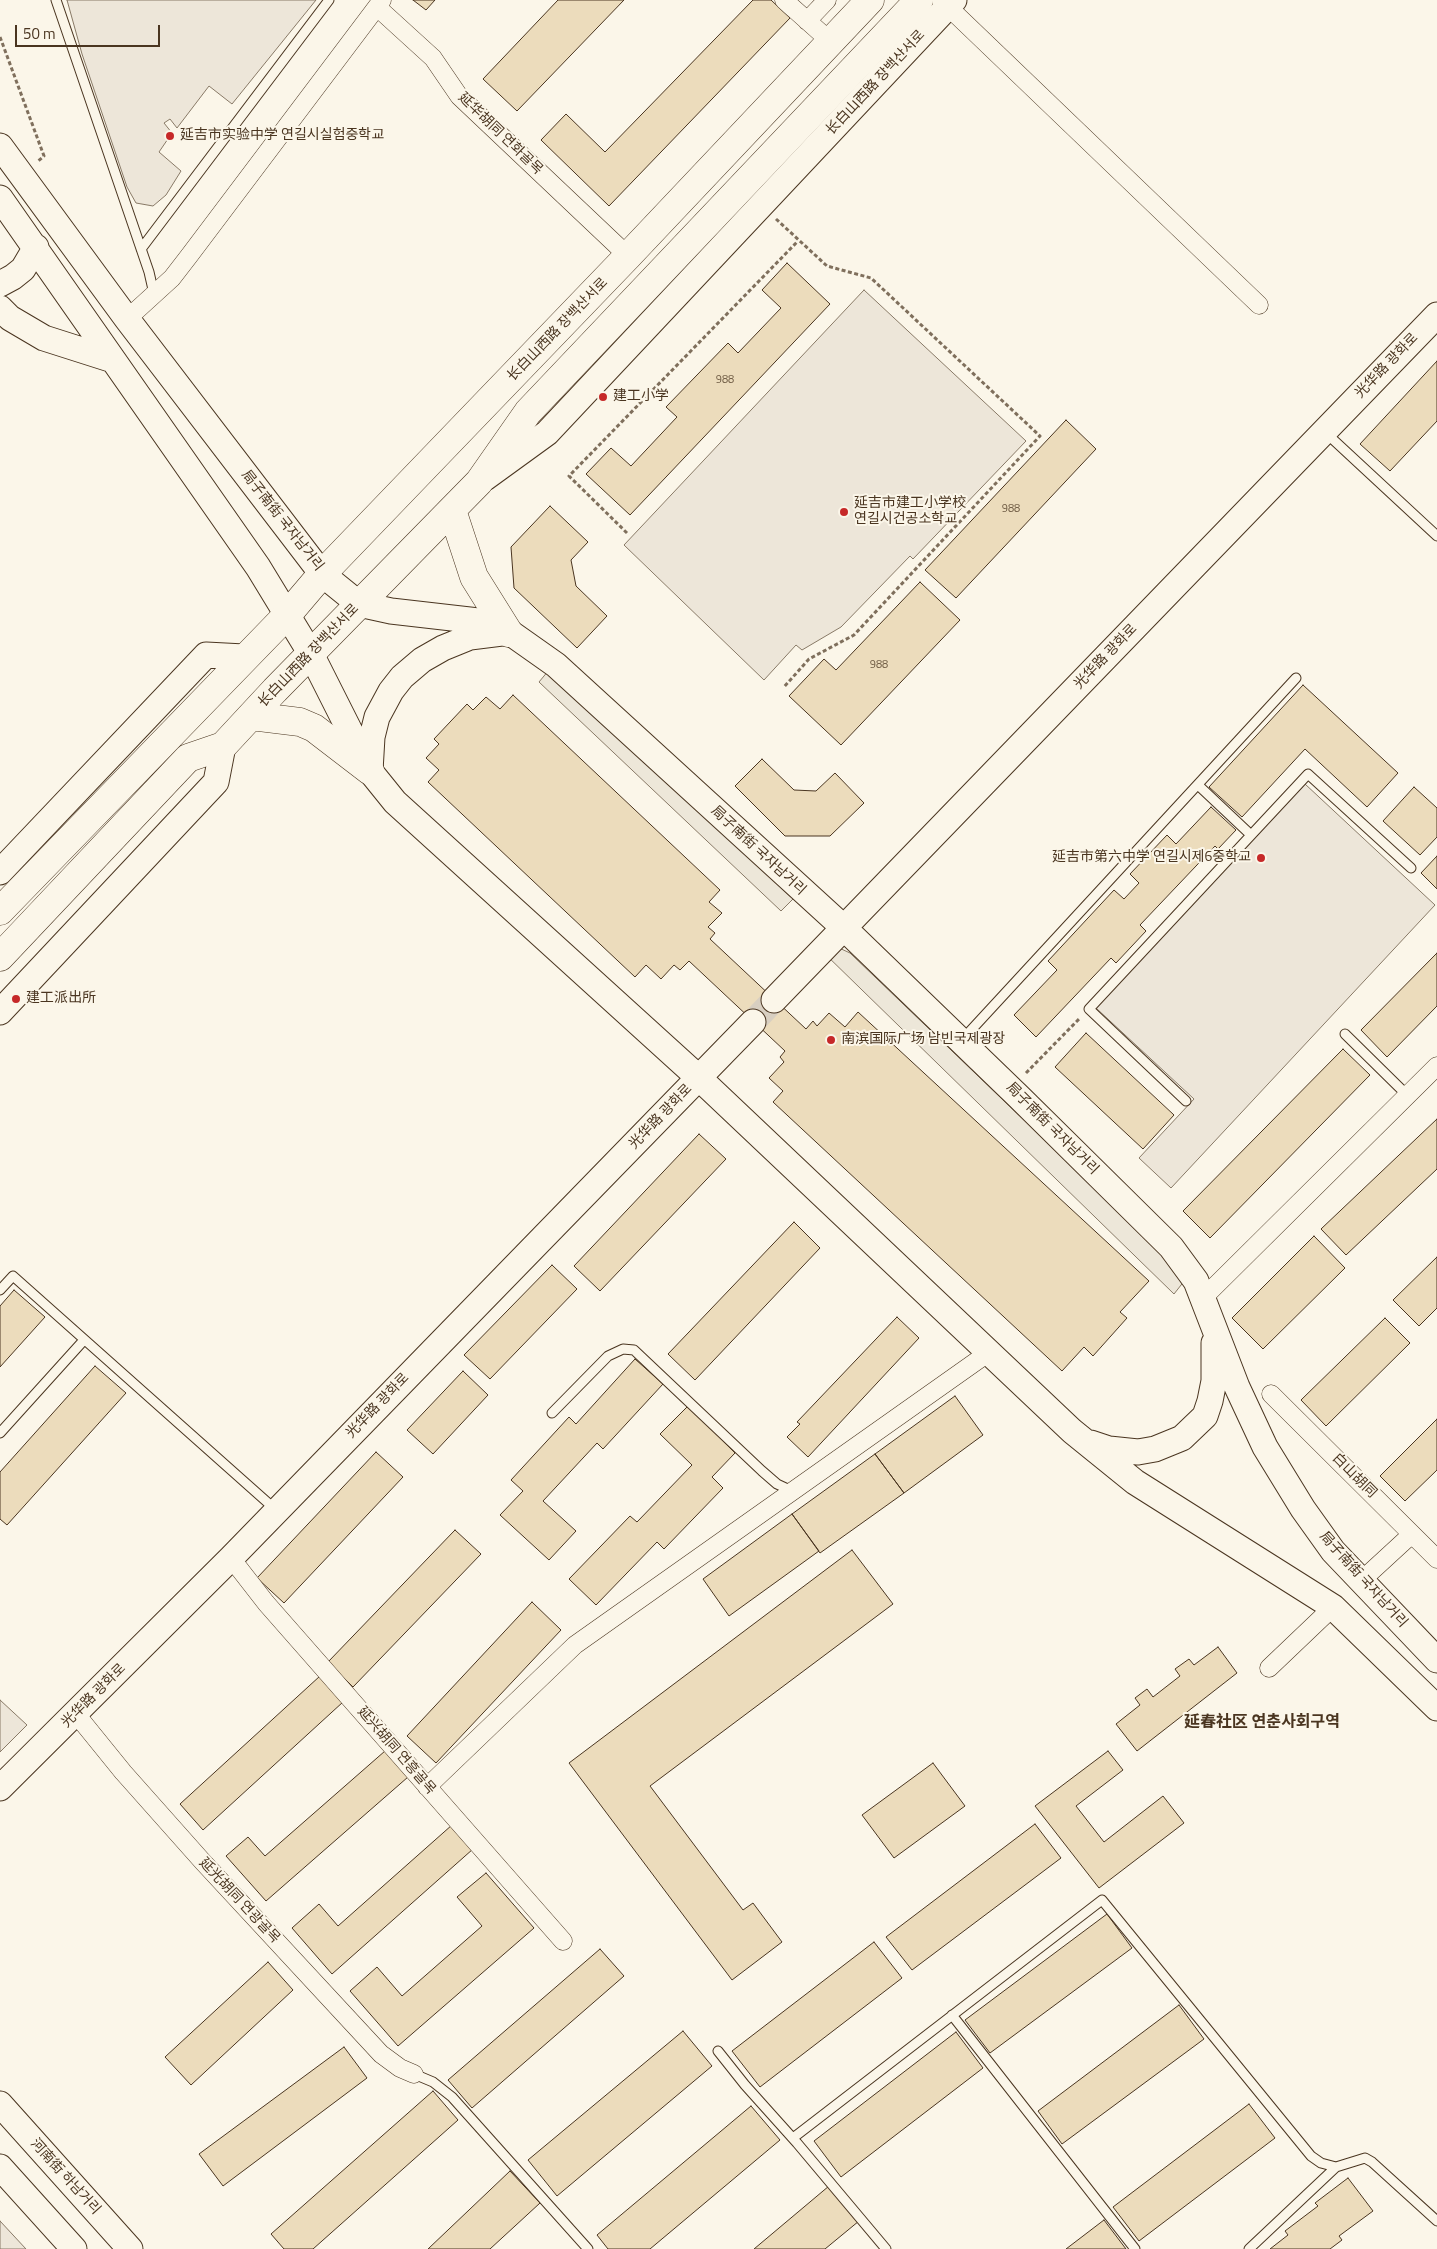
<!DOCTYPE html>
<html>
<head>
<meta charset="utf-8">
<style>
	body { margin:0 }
	#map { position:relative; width:1437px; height:2249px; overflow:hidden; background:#fbf6e9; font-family:"Titillium Web",sans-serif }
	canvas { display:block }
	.scale { position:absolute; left:15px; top:25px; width:145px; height:22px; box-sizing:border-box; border:2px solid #4a3520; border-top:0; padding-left:6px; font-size:15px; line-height:18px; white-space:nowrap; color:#4a3520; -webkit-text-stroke:4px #fbf6e9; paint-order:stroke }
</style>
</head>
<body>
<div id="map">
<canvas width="1437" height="2249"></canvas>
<div class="scale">50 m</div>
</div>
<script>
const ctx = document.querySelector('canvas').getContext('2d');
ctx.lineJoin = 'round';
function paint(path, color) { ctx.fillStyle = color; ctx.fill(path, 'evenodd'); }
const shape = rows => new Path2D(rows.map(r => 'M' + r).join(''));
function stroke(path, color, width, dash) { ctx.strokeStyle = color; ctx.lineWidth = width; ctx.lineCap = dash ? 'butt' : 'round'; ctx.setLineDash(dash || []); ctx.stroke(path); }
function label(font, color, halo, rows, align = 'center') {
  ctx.font = font + ' "Titillium Web","Noto Sans SC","Noto Sans KR",sans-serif'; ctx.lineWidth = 4; ctx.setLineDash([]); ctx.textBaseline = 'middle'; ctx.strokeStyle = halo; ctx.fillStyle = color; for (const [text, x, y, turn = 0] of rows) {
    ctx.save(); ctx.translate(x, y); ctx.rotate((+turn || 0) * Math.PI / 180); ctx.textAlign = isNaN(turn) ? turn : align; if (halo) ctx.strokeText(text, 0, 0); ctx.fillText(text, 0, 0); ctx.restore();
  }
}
const green = shape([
	[67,0,316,0,232,104,209,86,177,128,170,119,164,123,172,133,159,152,181,171,166,195,153,206,136,203,127,187,82,54,67,0],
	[864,290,1026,441,913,559,910,556,841,627,802,650,796,645,764,680,624,545,864,290],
	[1305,784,1435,905,1171,1188,1139,1158,1194,1099,1096,1008,1305,784],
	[0,1700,27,1725,0,1752,0,1700],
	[0,2221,26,2249,0,2249,0,2221]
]);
paint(green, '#ede6d9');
stroke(green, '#887966', 1);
const parking = shape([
	[549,670,793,899,781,911,539,682,549,670],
	[837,947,850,953,1175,1265,1185,1280,1174,1294,822,951,837,947]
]);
paint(parking, '#ede7d9');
stroke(parking, '#887966', 1);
const building = shape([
	[413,0,435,0,426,10,413,0],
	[558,0,624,0,517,111,483,79,558,0],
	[753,0,771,0,790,18,609,206,541,140,566,114,605,152,753,0],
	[787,263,830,304,630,515,586,474,611,448,631,466,677,417,666,407,728,343,738,353,781,308,762,290,787,263],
	[1437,361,1437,421,1390,471,1360,444,1437,361],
	[1066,420,1096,449,956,598,925,570,1066,420],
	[550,506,588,542,571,560,576,586,607,616,577,648,514,588,511,547,550,506],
	[920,582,960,620,841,745,789,696,824,659,836,670,920,582],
	[1303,685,1398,773,1367,807,1305,749,1242,817,1209,787,1303,685],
	[513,695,720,890,709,902,722,913,708,927,715,933,710,939,806,1029,813,1021,817,1026,829,1013,845,1027,858,1012,1149,1281,1120,1312,1127,1318,1093,1356,1084,1347,1062,1371,773,1102,783,1091,769,1078,784,1062,780,1057,785,1051,689,961,680,970,674,965,661,979,646,965,635,977,428,782,439,770,426,758,439,744,434,739,467,704,473,710,486,697,500,709,513,695],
	[762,759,794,790,816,791,835,773,864,803,830,836,785,836,735,786,762,759],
	[1414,787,1437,808,1437,837,1420,855,1383,821,1414,787],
	[1211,807,1236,830,1218,849,1215,846,1140,925,1146,931,1116,963,1111,958,1036,1037,1014,1015,1057,970,1048,961,1114,890,1124,899,1139,883,1130,874,1167,835,1176,844,1211,807],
	[1437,856,1437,889,1421,873,1437,856],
	[1437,953,1437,1006,1387,1057,1361,1030,1437,953],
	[1086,1033,1174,1115,1143,1149,1055,1067,1086,1033],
	[1343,1049,1370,1075,1210,1238,1183,1211,1343,1049],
	[1437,1119,1437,1169,1346,1255,1321,1229,1437,1119],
	[699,1134,726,1159,600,1291,574,1266,699,1134],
	[794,1222,820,1248,695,1380,668,1354,794,1222],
	[1314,1236,1345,1268,1263,1349,1232,1318,1314,1236],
	[1437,1257,1437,1308,1419,1326,1393,1300,1437,1257],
	[552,1265,577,1289,490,1379,464,1355,552,1265],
	[14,1290,45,1317,0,1367,0,1306,14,1290],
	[897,1317,919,1338,808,1457,787,1437,800,1424,797,1422,897,1317],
	[1385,1318,1410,1343,1326,1426,1301,1400,1385,1318],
	[635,1359,663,1384,603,1449,597,1443,543,1501,576,1531,549,1560,500,1515,523,1491,511,1480,569,1417,576,1424,635,1359],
	[95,1366,126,1393,7,1525,0,1519,0,1472,95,1366],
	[463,1371,488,1395,433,1454,407,1430,463,1371],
	[955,1396,983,1435,904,1493,875,1454,955,1396],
	[688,1406,735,1453,712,1477,723,1488,664,1549,657,1542,596,1605,569,1579,630,1516,637,1522,692,1465,660,1434,688,1406],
	[1437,1419,1437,1470,1405,1501,1380,1476,1437,1419],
	[376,1452,403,1477,284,1603,257,1578,376,1452],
	[875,1454,904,1493,820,1553,792,1514,875,1454],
	[792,1514,819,1551,729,1616,703,1579,792,1514],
	[455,1530,481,1554,353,1687,328,1662,455,1530],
	[852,1550,893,1604,650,1786,743,1910,753,1903,782,1942,732,1980,569,1763,852,1550],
	[532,1602,561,1630,436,1763,407,1736,532,1602],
	[1218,1647,1237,1673,1137,1751,1116,1724,1140,1705,1135,1698,1147,1689,1153,1697,1180,1676,1175,1669,1189,1659,1194,1665,1218,1647],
	[320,1676,343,1702,203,1830,180,1804,320,1676],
	[385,1751,408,1777,266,1901,226,1856,248,1837,265,1856,385,1751],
	[1108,1751,1123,1770,1076,1806,1104,1842,1163,1796,1184,1823,1099,1888,1035,1806,1108,1751],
	[933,1763,965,1806,894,1858,862,1815,933,1763],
	[1035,1824,1061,1858,912,1970,886,1937,1035,1824],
	[452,1825,473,1849,332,1974,292,1928,319,1904,338,1926,452,1825],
	[486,1873,534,1928,398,2046,350,1991,377,1967,402,1996,482,1926,457,1897,486,1873],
	[1107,1914,1132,1948,990,2053,965,2020,1107,1914],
	[874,1942,902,1978,760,2087,732,2051,874,1942],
	[600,1949,624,1976,472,2108,448,2080,600,1949],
	[268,1962,293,1990,191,2085,165,2057,268,1962],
	[1179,2005,1204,2039,1062,2144,1038,2111,1179,2005],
	[683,2031,712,2066,557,2196,528,2160,683,2031],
	[956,2032,983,2068,841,2177,814,2141,956,2032],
	[344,2047,367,2078,223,2186,199,2154,344,2047],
	[433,2091,458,2120,313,2249,284,2249,271,2234,433,2091],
	[1249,2104,1275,2138,1139,2241,1113,2207,1249,2104],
	[751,2106,780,2140,650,2249,608,2249,597,2235,751,2106],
	[510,2171,540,2203,490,2249,428,2249,510,2171],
	[1348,2178,1373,2211,1339,2236,1342,2240,1330,2249,1270,2249,1288,2235,1285,2231,1318,2206,1315,2203,1348,2178],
	[829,2186,859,2221,825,2249,754,2249,829,2186],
	[1104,2220,1126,2249,1066,2249,1104,2220]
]);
paint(building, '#ecdcbc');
stroke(building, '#4a3520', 1);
stroke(shape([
	[753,1022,774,1000]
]), '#d8cfc1', 25, [25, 12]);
const lane = shape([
	[56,0,149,272,154,294],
	[141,249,329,0],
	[1326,433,1437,536],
	[1198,785,1251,835],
	[1345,1034,1407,1095],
	[961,1041,1296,678],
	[1186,1101,1089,1009,1308,774,1411,868],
	[0,1290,13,1276,276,1510],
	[552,1413,608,1356,623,1349,634,1350,762,1471,777,1484,792,1491],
	[0,1433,84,1340],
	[952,2015,1135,2249],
	[718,2051,745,2085,797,2143,886,2249],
	[414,2074,433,2082,452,2097,588,2249],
	[793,2138,1102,1900,1311,2156,1321,2163,1336,2167,1365,2158,1372,2162,1437,2221],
	[1249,2249,1336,2167]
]);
const street = shape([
	[784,0,831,42],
	[941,0,1259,305],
	[377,7,433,58,459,96,628,256],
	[807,21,827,0],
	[127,319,172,278,189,256,382,0],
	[1203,1298,1437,1066],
	[1271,1394,1437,1559],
	[231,1558,266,1603,563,1941],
	[1362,1580,1412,1534],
	[1269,1668,1333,1607],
	[76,1714,123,1772,203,1862,381,2054,400,2068,414,2074],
	[427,1787,575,1645,988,1353]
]);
const secondary = shape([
	[0,146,127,319,322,574,359,604,391,611,487,622,505,629,556,665,844,928,1019,1097,1171,1247,1196,1281,1237,1387,1265,1447,1303,1509,1333,1551,1437,1660],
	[0,198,258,567,311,654,370,771,395,802,699,1078,1072,1431,1135,1482,1333,1607,1437,1708],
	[0,284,13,277,23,269,36,247],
	[0,308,10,318,44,338,113,360],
	[485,478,547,433,954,0],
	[370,771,372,737,377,717,391,691,402,677,422,660,443,648,470,637,502,633],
	[0,872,206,655,244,657],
	[774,1000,1437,315],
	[0,1012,216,782,223,746],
	[1091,1443,1109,1449,1138,1452,1155,1449,1182,1438,1205,1416,1210,1401,1214,1381,1214,1343],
	[0,1788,231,1558,753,1022],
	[0,2104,130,2249],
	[0,2167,74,2249]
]);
const primary = shape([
	[452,510,474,577,509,633],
	[251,716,300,722,314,728,370,771],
	[0,911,288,614,322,574,628,256,870,0],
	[0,957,188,758,223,746,275,690,479,482,528,412,919,0]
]);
stroke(lane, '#4a3520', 11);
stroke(street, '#4a3520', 19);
stroke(secondary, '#4a3520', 27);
stroke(primary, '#4a3520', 29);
stroke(shape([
	[0,37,44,156,37,162],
	[776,219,827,266,871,278,1040,436,854,635,809,659,784,687],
	[627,533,569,476,798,241],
	[1026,1073,1080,1018]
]), '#7f6f5c', 3, [4, 2.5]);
stroke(lane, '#fbf6e9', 9);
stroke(street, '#fbf6e9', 18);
stroke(secondary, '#fbf6e9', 25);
stroke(primary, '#fbf6e9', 28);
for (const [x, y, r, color] of [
	[170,136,5,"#c62828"],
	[603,397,5,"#c62828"],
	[844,512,5,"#c62828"],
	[1261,858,5,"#c62828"],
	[16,999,5,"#c62828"],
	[831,1040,5,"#c62828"]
]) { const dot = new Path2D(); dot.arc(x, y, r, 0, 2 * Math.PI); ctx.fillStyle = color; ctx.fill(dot); stroke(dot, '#fbf6e9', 2); }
label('11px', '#725f47', null, [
	["988",725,380],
	["988",1011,509],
	["988",879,665]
]);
label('14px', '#4a3520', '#fbf6e9', [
	["长白山西路 장백산서로",876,83,-47],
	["延华胡同 연화골목",500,134,44],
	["长白山西路 장백산서로",558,330,-46],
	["光华路 광화로",1387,366,-46],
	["局子南街 국자남거리",282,521,52],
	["长白山西路 장백산서로",309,656,-46],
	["光华路 광화로",1106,657,-46],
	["局子南街 국자남거리",758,851,43],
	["光华路 광화로",661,1117,-46],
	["局子南街 국자남거리",1052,1129,45],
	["光华路 광화로",378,1406,-46],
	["白山胡同",1354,1476,45],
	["局子南街 국자남거리",1363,1580,48],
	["光华路 광화로",94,1696,-45],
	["延兴胡同 연흥골목",396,1751,49],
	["延光胡同 연광골목",239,1901,47],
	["河南街 하남거리",65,2177,48]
]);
label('14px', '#4a3520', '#fbf6e9', [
	["延吉市实验中学 연길시실험중학교",180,136],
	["建工小学",613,397],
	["延吉市建工小学校",854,504],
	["연길시건공소학교",854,520],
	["延吉市第六中学 연길시제6중학교",1251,858,"right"],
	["建工派出所",26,999],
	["南滨国际广场 남빈국제광장",841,1040]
], 'left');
label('bold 16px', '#4a3520', '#fbf6e9', [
	["延春社区 연춘사회구역",1262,1723]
]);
</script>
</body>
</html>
